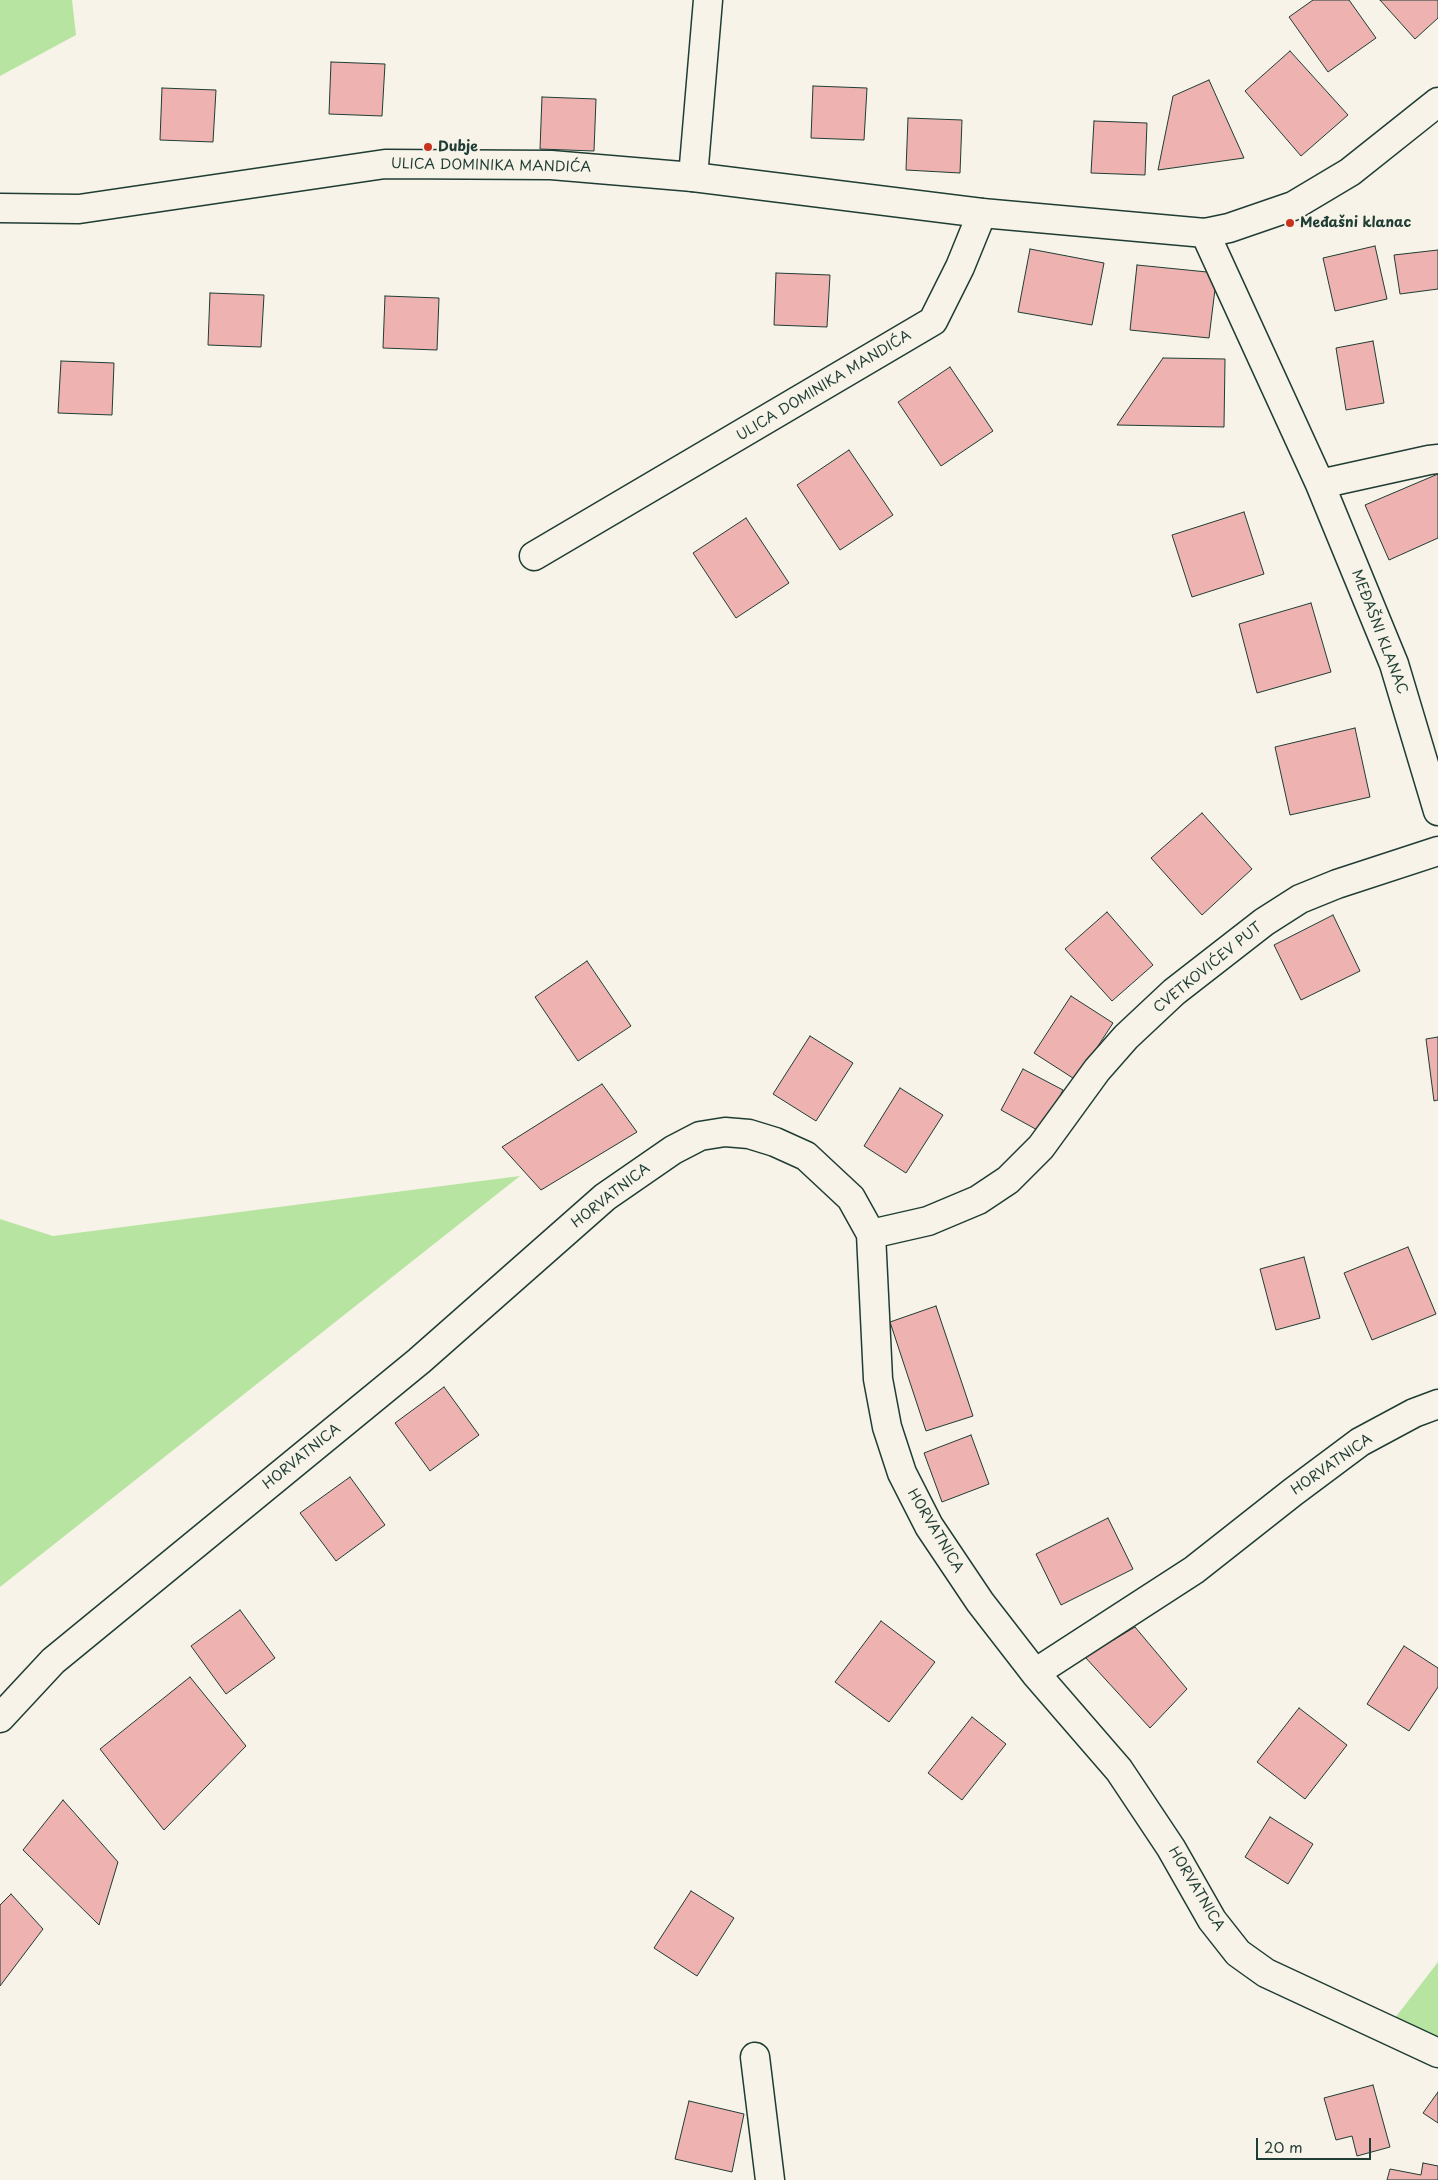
<!DOCTYPE html>
<html>
<head>
<meta charset="utf-8">
<style>
	body { margin:0 }
	#map { position:relative; width:1438px; height:2180px; overflow:hidden; background:#f7f3e8; font-family:"Playpen Sans",sans-serif }
	canvas { display:block }
	.scale { position:absolute; left:1256px; top:2138px; width:115px; height:22px; box-sizing:border-box; border:2px solid #1f3d34; border-top:0; padding-left:6px; font-size:15px; line-height:18px; white-space:nowrap; color:#1f3d34; -webkit-text-stroke:4px #f7f3e8; paint-order:stroke }
</style>
</head>
<body>
<div id="map">
<canvas width="1438" height="2180"></canvas>
<div class="scale">20 m</div>
</div>
<script>
const ctx = document.querySelector('canvas').getContext('2d');
ctx.lineJoin = 'round';
function paint(path, color) { ctx.fillStyle = color; ctx.fill(path, 'evenodd'); }
const shape = rows => new Path2D(rows.map(r => 'M' + r).join(''));
function stroke(path, color, width, dash) { ctx.strokeStyle = color; ctx.lineWidth = width; ctx.lineCap = dash ? 'butt' : 'round'; ctx.setLineDash(dash || []); ctx.stroke(path); }
function label(font, color, halo, rows, align = 'center') {
  ctx.font = font + ' "Playpen Sans",sans-serif'; ctx.lineWidth = 4.5; ctx.setLineDash([]); ctx.textBaseline = 'middle'; ctx.strokeStyle = halo; ctx.fillStyle = color; for (const [text, x, y, turn = 0] of rows) {
    ctx.save(); ctx.translate(x, y); ctx.rotate((+turn || 0) * Math.PI / 180); ctx.textAlign = isNaN(turn) ? turn : align; if (halo) ctx.strokeText(text, 0, 0); ctx.fillText(text, 0, 0); ctx.restore();
  }
}
paint(shape([
	[0,0,72,0,76,35,0,76],
	[520,1176,0,1587,0,1219,53,1236],
	[1438,1962,1438,2037,1395,2018]
]), '#b8e4a1');
const building = shape([
	[1313,0,1349,0,1376,38,1328,72,1289,17,1313,0],
	[1380,0,1438,0,1438,18,1415,39,1380,0],
	[1290,51,1348,115,1301,156,1245,91,1290,51],
	[331,62,385,64,382,116,329,114,331,62],
	[1209,80,1244,158,1158,170,1173,96,1209,80],
	[813,86,867,88,864,140,811,138,813,86],
	[162,88,216,90,213,142,160,140,162,88],
	[542,97,596,99,594,151,540,149,542,97],
	[908,118,962,120,960,173,906,170,908,118],
	[1094,121,1147,123,1145,175,1091,173,1094,121],
	[1375,246,1387,299,1335,311,1323,258,1375,246],
	[1030,249,1104,263,1092,325,1018,312,1030,249],
	[1438,250,1438,289,1400,294,1394,255,1438,250],
	[1137,265,1217,273,1209,338,1130,330,1137,265],
	[776,273,830,275,827,327,774,325,776,273],
	[210,293,264,295,261,347,208,345,210,293],
	[385,296,439,298,437,350,383,348,385,296],
	[1373,341,1384,403,1346,410,1336,348,1373,341],
	[1163,358,1225,359,1224,427,1117,425,1163,358],
	[61,361,114,363,112,415,58,413,61,361],
	[950,367,993,431,941,466,898,402,950,367],
	[849,450,893,515,840,550,797,485,849,450],
	[1438,474,1438,538,1389,560,1365,505,1438,474],
	[1244,512,1264,574,1192,597,1172,535,1244,512],
	[746,518,789,583,736,618,693,553,746,518],
	[1311,603,1331,672,1257,693,1239,624,1311,603],
	[1355,728,1370,797,1290,815,1275,747,1355,728],
	[1202,813,1252,869,1202,915,1151,858,1202,813],
	[1107,912,1153,965,1112,1001,1065,949,1107,912],
	[1333,915,1360,971,1301,1000,1274,945,1333,915],
	[587,961,631,1026,578,1061,535,997,587,961],
	[1071,996,1113,1023,1076,1080,1034,1053,1071,996],
	[810,1036,853,1063,816,1121,773,1094,810,1036],
	[1438,1037,1438,1100,1434,1101,1426,1039,1438,1037],
	[1023,1069,1063,1090,1041,1132,1001,1110,1023,1069],
	[602,1084,637,1132,541,1190,502,1147,602,1084],
	[900,1088,943,1115,906,1173,864,1146,900,1088],
	[1408,1247,1436,1314,1372,1340,1344,1273,1408,1247],
	[1304,1257,1320,1318,1276,1330,1260,1269,1304,1257],
	[936,1306,973,1416,926,1431,890,1322,936,1306],
	[444,1387,479,1435,430,1471,395,1423,444,1387],
	[971,1435,989,1484,942,1502,924,1453,971,1435],
	[350,1477,385,1525,336,1561,300,1513,350,1477],
	[1108,1518,1133,1569,1061,1605,1036,1554,1108,1518],
	[240,1610,275,1658,226,1694,191,1646,240,1610],
	[881,1621,935,1662,889,1722,835,1682,881,1621],
	[1135,1627,1187,1689,1150,1728,1085,1657,1135,1627],
	[1404,1646,1438,1668,1438,1687,1409,1731,1367,1704,1404,1646],
	[190,1677,246,1746,164,1830,100,1749,190,1677],
	[1299,1708,1347,1745,1305,1799,1257,1762,1299,1708],
	[972,1717,1006,1744,962,1800,928,1773,972,1717],
	[63,1800,118,1862,99,1925,23,1850,63,1800],
	[1270,1817,1313,1844,1288,1884,1245,1857,1270,1817],
	[691,1891,734,1918,697,1976,654,1948,691,1891],
	[11,1894,43,1929,0,1986,0,1905,11,1894],
	[1373,2085,1390,2147,1357,2156,1352,2136,1336,2140,1324,2098,1373,2085],
	[1438,2092,1438,2123,1423,2113,1438,2092],
	[689,2101,744,2114,732,2172,675,2159,689,2101],
	[1423,2163,1438,2166,1438,2180,1387,2180,1390,2169,1421,2175,1423,2163]
]);
paint(building, '#eeb2b0');
stroke(building, '#1f3d34', 1);
const street = shape([
	[693,177,708,0],
	[1205,233,1320,484,1394,664,1438,811],
	[1320,484,1429,460,1438,459],
	[534,556,933,321,960,267,982,213],
	[871,1234,928,1221,978,1200,1008,1180,1041,1147,1097,1070,1126,1037,1174,992,1264,922,1300,899,1337,884,1438,851],
	[1035,1673,1194,1570,1293,1492,1360,1442,1414,1413,1438,1404],
	[0,1718,53,1661,419,1361,605,1197,673,1150,700,1136,725,1132,749,1134,775,1142,806,1156,851,1198,871,1234,878,1379,887,1427,902,1473,929,1526,980,1602,1035,1673,1119,1770,1171,1848,1212,1920,1238,1953,1266,1973,1438,2053],
	[755,2057,770,2180]
]);
const secondary = shape([
	[0,208,79,209,385,164,551,165,693,177,982,213,1205,233,1229,228,1293,206,1350,172,1438,102]
]);
stroke(street, '#1f3d34', 31);
stroke(secondary, '#1f3d34', 31);
stroke(street, '#f7f3e8', 28);
stroke(secondary, '#f7f3e8', 28);
for (const [x, y, r, color] of [
	[428,147,5,"#c8321e"],
	[1290,223,5,"#c8321e"]
]) { const dot = new Path2D(); dot.arc(x, y, r, 0, 2 * Math.PI); ctx.fillStyle = color; ctx.fill(dot); stroke(dot, '#f7f3e8', 2); }
label('bold 14px', '#1f3d34', '#f7f3e8', [
	["Dubje",438,147],
	["Međašni klanac",1300,223]
], 'left');
label('14px', '#1f3d34', '#f7f3e8', [
	["ULICA DOMINIKA MANDIĆA",491,166,1],
	["ULICA DOMINIKA MANDIĆA",824,386,-31],
	["MEĐAŠNI KLANAC",1379,632,69],
	["CVETKOVIĆEV PUT",1208,968,-39],
	["HORVATNICA",611,1196,-38],
	["HORVATNICA",302,1457,-39],
	["HORVATNICA",1332,1465,-35],
	["HORVATNICA",935,1531,59],
	["HORVATNICA",1196,1889,59]
]);
</script>
</body>
</html>
